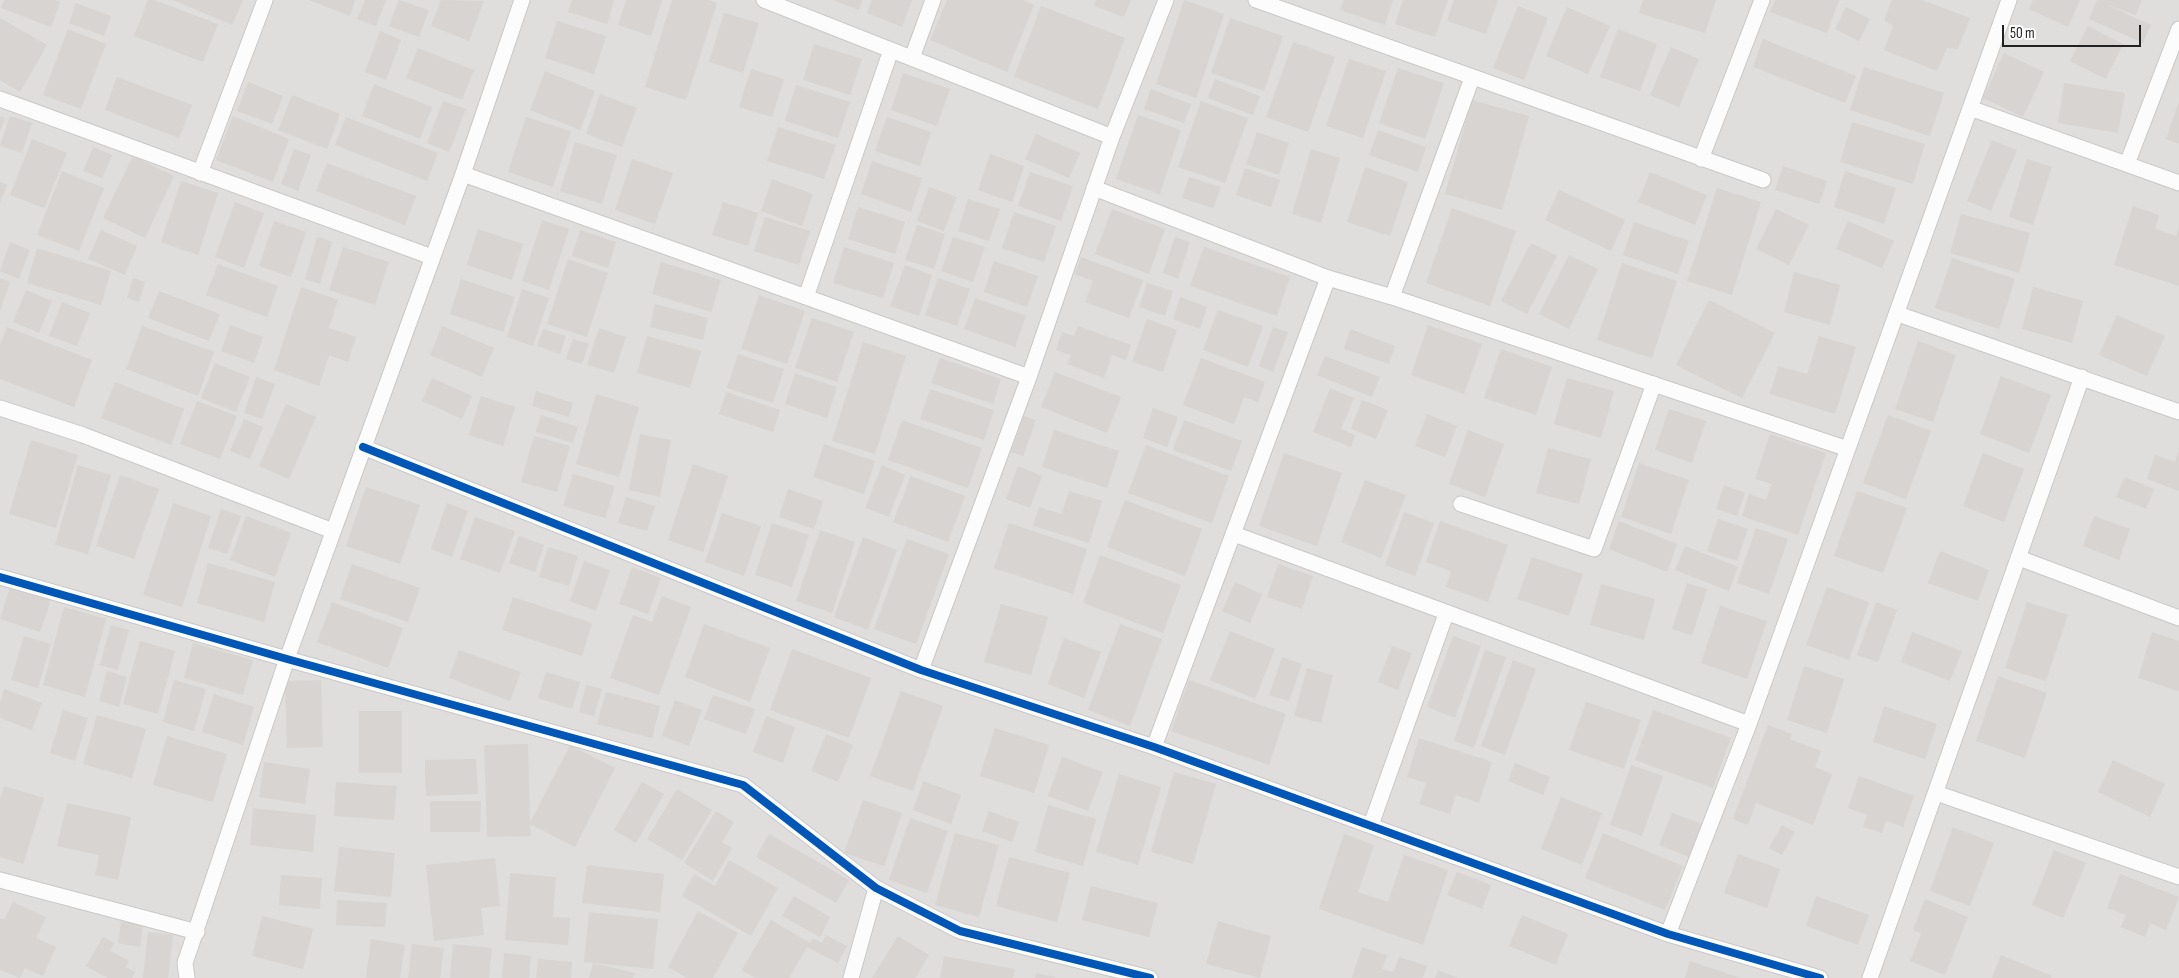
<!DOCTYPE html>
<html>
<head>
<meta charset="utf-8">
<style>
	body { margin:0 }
	#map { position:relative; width:2179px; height:978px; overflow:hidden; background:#f0eeeb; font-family:"Sofia Sans Condensed",sans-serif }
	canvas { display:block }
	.scale { position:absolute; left:2002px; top:25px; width:139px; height:22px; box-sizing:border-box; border:2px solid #222; border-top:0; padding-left:6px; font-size:15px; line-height:18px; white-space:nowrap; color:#222; -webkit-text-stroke:4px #fff; paint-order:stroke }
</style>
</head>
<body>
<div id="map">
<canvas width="2179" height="978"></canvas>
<div class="scale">50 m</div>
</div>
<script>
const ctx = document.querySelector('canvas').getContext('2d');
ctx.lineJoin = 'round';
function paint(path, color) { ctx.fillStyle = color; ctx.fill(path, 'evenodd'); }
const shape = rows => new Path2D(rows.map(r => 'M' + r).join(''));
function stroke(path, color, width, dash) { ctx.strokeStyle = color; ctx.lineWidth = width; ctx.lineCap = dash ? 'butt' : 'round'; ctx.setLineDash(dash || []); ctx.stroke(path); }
paint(shape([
	[0,0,2179,0,2179,978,0,978]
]), '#dfdedc');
paint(shape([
	[4,0,56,0,60,2,51,27,1,8],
	[148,0,154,0,218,24,203,62,134,36],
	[173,0,243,0,232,25],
	[309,0,355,0,350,16],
	[365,0,386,0,376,26,357,19],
	[399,0,429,10,419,37,389,26],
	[441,0,484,1,469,41,431,26],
	[572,0,614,0,607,24,568,12],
	[626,0,662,0,651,36,618,25],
	[672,0,709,0,717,3,686,100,645,87],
	[833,0,862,0,859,10],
	[872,0,912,0,902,27,867,13],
	[947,0,1023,0,1034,5,1007,72,930,40],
	[1096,0,1131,0,1124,17,1094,6],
	[1184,0,1224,14,1196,98,1156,84],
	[1344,0,1393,0,1385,25,1340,10],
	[1403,0,1448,0,1435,37,1395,24],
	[1454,0,1498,0,1486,34,1447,21],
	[1643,0,1716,0,1705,33,1639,13],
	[1775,0,1839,0,1827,33,1770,12],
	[1892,0,1922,0,1970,18,1958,49,1947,48,1937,71,1884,50,1893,26,1884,20],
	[2033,0,2080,0,2068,27,2029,9],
	[2097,0,2142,0,2136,15,2105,4,2151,25,2143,43,2089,19],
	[76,3,111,16,104,36,69,23],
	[1041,6,1125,38,1098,109,1014,77],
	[1518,6,1548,18,1524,80,1493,68],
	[1567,7,1610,26,1588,74,1546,56],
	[1846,7,1870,19,1859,41,1835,29],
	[724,13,759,23,743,73,709,62],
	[0,18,47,45,20,92,0,80],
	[1230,18,1283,36,1264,91,1211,73],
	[557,21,606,36,594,74,545,58],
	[2088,26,2123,44,2106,79,2070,61],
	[68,29,106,44,81,109,43,95],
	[1618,29,1657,44,1640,91,1600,77],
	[380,31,401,40,386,80,365,72],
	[1763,39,1856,76,1845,103,1753,67],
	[1293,42,1335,57,1308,132,1266,117],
	[814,44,862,59,850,95,803,80],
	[1671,47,1699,59,1679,107,1650,95],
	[418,48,474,70,462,100,406,78],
	[2004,53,2044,72,2023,117,1983,98],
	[1349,59,1386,71,1363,138,1326,126],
	[1864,67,1944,93,1930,136,1850,110],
	[1398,68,1444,83,1425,139,1379,123],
	[751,69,784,79,772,117,739,107],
	[545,71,595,91,580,130,530,110],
	[903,73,950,89,937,126,891,110],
	[117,77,192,105,179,138,105,110],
	[1215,79,1260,96,1253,115,1208,98],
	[248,82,283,96,272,124,237,111],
	[2064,83,2125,93,2118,133,2058,123],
	[374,84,432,107,420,139,362,116],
	[796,85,850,102,838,138,785,121],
	[1151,89,1191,104,1184,123,1144,109],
	[600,94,637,108,622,147,586,134],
	[292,95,340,114,327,149,278,130],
	[1472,100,1529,116,1502,210,1445,194],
	[443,101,466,109,449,152,427,143],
	[1201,101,1248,118,1225,183,1178,167],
	[2179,101,2179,144,2166,139],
	[1138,115,1181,130,1160,194,1116,179],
	[0,116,5,118,0,131],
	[10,116,32,123,22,153,0,146],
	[233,116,289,139,273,182,216,160],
	[346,117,438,153,427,181,335,145],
	[526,117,571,131,553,187,508,172],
	[887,117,931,132,920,166,875,151],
	[1852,122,1925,144,1913,184,1840,162],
	[778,127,836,145,824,179,767,161],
	[1378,130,1426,147,1418,172,1369,155],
	[1257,132,1289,143,1279,175,1246,164],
	[1036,134,1080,153,1069,178,1025,159],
	[32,139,67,153,44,208,10,195],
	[1992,140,2017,150,1991,211,1967,201],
	[575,142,617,155,602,204,560,191],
	[93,147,112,155,102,178,83,171],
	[294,149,311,155,298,191,281,184],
	[1311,149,1340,158,1321,223,1292,214],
	[990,154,1024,166,1012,202,978,190],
	[133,156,174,176,145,238,103,218],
	[632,159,673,173,655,224,615,210],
	[2027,159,2052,167,2033,225,2009,217],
	[872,161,922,178,911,212,861,194],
	[327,163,416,196,405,225,316,191],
	[1783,166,1827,181,1819,204,1775,190],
	[1365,167,1408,182,1390,236,1347,222],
	[1245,168,1280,180,1271,207,1236,195],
	[62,171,104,188,79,251,37,235],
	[1845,171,1896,188,1884,224,1834,207],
	[1030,172,1073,186,1061,221,1018,206],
	[1650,172,1707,195,1695,225,1638,202],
	[1189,177,1221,187,1213,208,1182,198],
	[772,179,813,194,802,226,761,211],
	[181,181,218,193,198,255,161,242],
	[0,182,7,185,0,203],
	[929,187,957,197,944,231,917,221],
	[1717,188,1761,202,1732,295,1687,281],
	[1559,190,1625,220,1611,251,1545,220],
	[968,199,1000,209,989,241,958,231],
	[235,202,264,213,244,268,215,257],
	[723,202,758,213,748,246,712,235],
	[2133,206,2159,215,2155,229,2176,236,2179,227,2179,286,2114,265],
	[858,207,905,222,895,254,848,239],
	[1452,208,1516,231,1490,306,1426,283],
	[1112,209,1165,229,1149,274,1095,254],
	[1776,209,1809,225,1789,265,1756,249],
	[1014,212,1056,226,1044,262,1002,248],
	[1961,214,2030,233,2019,273,1950,253],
	[765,217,810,231,799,265,754,251],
	[542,220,569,229,549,290,522,281],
	[274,221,306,232,291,277,259,266],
	[1848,221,1894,241,1882,268,1836,249],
	[1634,222,1689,241,1678,274,1623,255],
	[917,225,945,234,934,269,905,260],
	[478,229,523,244,512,280,467,265],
	[101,230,137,246,125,275,88,259],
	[580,230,616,242,608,268,572,256],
	[317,237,332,242,320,284,305,279],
	[953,237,985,247,973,282,941,271],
	[1175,237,1190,242,1178,279,1163,273],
	[10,242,30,250,19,279,0,271],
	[1531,243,1557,256,1527,314,1501,301],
	[343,247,389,262,375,305,329,290],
	[844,247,894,263,883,298,833,283],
	[1204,247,1290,277,1277,316,1190,286],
	[37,248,111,271,101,305,27,283],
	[1569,255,1598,269,1569,329,1539,314],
	[1081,257,1143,280,1129,318,1085,302,1093,281,1075,274],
	[1952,258,2015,279,1999,329,1935,308],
	[568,259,608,273,587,337,547,324],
	[994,261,1038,276,1027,307,984,292],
	[661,262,721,280,711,312,652,294],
	[1622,263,1677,281,1652,358,1597,340],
	[218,264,278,286,267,317,206,295],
	[905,265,932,275,919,316,890,306],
	[1794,272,1840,285,1830,325,1784,312],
	[0,278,10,282,0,311],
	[133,278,145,282,139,302,127,298],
	[938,278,970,289,957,326,925,315],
	[461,279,515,297,503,332,450,314],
	[1147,283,1173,291,1165,316,1139,307],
	[301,287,338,300,329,328,356,337,348,362,329,355,319,386,274,370],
	[2033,287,2083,301,2072,343,2022,329],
	[522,289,549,298,533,346,507,337],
	[26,290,52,301,39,333,13,322],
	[159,291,220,314,209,341,148,318],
	[759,295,805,311,787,364,741,349],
	[1180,297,1207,307,1200,329,1173,319],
	[975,298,1026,316,1015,347,964,329],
	[1709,300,1775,333,1742,398,1676,365],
	[62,302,90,313,77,346,49,336],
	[655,304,708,318,703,340,650,327],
	[1218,310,1263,326,1248,367,1203,350],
	[2117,315,2165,336,2147,376,2099,355],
	[812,318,854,332,837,382,795,368],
	[1147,319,1177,330,1163,372,1132,362],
	[230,325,263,337,254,363,221,351],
	[1428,325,1482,344,1464,394,1411,375],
	[142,326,214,352,198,396,126,369],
	[442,326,494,348,482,377,430,355],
	[1078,326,1131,345,1126,360,1112,355,1104,378,1067,364,1071,355,1056,350,1062,332,1074,336],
	[7,327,92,360,74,407,0,379,0,345],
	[1273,327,1288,332,1273,372,1259,366],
	[599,328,626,337,614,373,587,365],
	[543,329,566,336,560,354,537,346],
	[1350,329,1395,346,1389,364,1344,349],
	[647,336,701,351,690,388,637,373],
	[1819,336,1856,347,1835,414,1770,394,1778,366,1807,374],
	[573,339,589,344,582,364,566,359],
	[1918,341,1956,355,1933,422,1895,409],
	[863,342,906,356,875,454,832,441],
	[1501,349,1552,367,1536,415,1484,398],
	[738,354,784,369,773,403,727,388],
	[1325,356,1380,377,1372,397,1317,375],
	[940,358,1001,379,993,404,931,383],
	[1201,358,1265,382,1258,402,1244,397,1234,424,1183,405],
	[215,363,250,377,236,412,201,398],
	[1055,372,1121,397,1107,433,1041,407],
	[795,373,837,387,827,418,785,404],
	[2001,376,2051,395,2029,453,1980,434],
	[256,377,275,384,262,419,244,413],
	[432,378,472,396,462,419,422,401],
	[1567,378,1614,391,1601,438,1554,424],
	[115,382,184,409,171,445,101,418],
	[1330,388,1354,398,1341,429,1355,435,1351,447,1313,432],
	[930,389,994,410,984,440,920,419],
	[536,391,573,403,569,417,532,406],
	[726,392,780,410,773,432,719,414],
	[596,394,639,407,619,477,576,464],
	[481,396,515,407,503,446,469,435],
	[1362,400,1388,410,1376,439,1351,429],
	[197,401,237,416,220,459,180,444],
	[286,404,316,417,289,479,259,466],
	[1153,408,1178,417,1167,447,1143,438],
	[1669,409,1706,421,1692,463,1655,450],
	[1427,414,1457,426,1445,457,1415,446],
	[541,415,578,427,573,443,536,432],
	[1888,415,1931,431,1906,499,1863,483],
	[1024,416,1036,420,1023,456,1011,452],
	[244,419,263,427,250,459,230,451],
	[902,420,982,448,968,488,888,460],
	[1184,420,1242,441,1231,471,1173,450],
	[1054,430,1119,451,1107,488,1042,467],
	[1468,430,1504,444,1485,497,1449,484],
	[640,434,671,440,660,497,629,490],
	[1770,434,1826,453,1798,535,1742,516,1749,494,1766,500,1772,484,1755,479],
	[534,436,570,446,557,492,521,482],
	[31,440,78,455,56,528,9,514],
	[824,444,875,461,864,494,813,477],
	[1146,445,1229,476,1212,523,1128,493],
	[1548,448,1591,459,1579,504,1536,493],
	[2179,451,2179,491,2147,479,2155,455,2175,462],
	[1284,453,1342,473,1317,546,1259,526],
	[1983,453,2024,469,2004,522,1963,506],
	[1639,463,1689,480,1671,534,1621,517],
	[693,464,728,476,703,552,668,540],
	[78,465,111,475,88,554,55,545],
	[882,465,905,475,889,517,865,508],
	[1018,466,1042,476,1030,508,1006,499],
	[573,474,615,486,605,518,563,506],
	[120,475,159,489,134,559,96,546],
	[911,476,965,496,948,542,893,522],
	[2125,477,2154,489,2146,509,2116,497],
	[1365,480,1406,495,1381,558,1341,542],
	[1724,485,1745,493,1737,516,1716,509],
	[366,487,420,505,400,564,346,546],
	[788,489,823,501,814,529,779,517],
	[1069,491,1102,501,1089,543,1033,526,1039,507,1062,514],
	[1857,491,1907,508,1883,573,1834,556],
	[626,497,655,506,647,531,618,523],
	[1125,500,1202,529,1185,576,1107,547],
	[173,503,211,516,182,607,143,595],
	[447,503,468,511,452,557,431,549],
	[221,509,241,516,227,554,208,548],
	[1404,512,1434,523,1415,576,1385,565],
	[722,513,761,526,744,576,705,562],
	[246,516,291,533,275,577,230,560],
	[2094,516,2130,529,2119,560,2083,546],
	[475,517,515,531,500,573,460,559],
	[1718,519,1748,529,1737,561,1707,551],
	[1440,521,1508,545,1488,602,1446,587,1451,571,1426,562],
	[1619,521,1677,544,1667,572,1609,549],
	[772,523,809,535,792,587,755,575],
	[1009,523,1087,549,1073,594,994,568],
	[1756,528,1788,539,1769,594,1737,583],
	[820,530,855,542,832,613,796,601],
	[519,536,544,545,535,572,509,563],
	[863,537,897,550,868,630,834,617],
	[907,539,949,554,916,644,874,629],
	[1685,546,1738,567,1729,591,1675,570],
	[548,547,578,556,569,586,539,577],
	[1940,551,1989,570,1978,601,1928,583],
	[1100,555,1181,585,1163,633,1083,603],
	[1532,557,1583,574,1569,616,1517,599],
	[584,561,610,570,596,611,570,601],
	[208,563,275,582,264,622,197,603],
	[352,564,420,588,408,622,340,599],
	[1278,564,1313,576,1302,609,1267,597],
	[632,567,661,578,648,614,619,604],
	[1235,582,1262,594,1250,623,1222,611],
	[1687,583,1707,589,1692,635,1672,629],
	[1601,584,1655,599,1644,640,1590,625],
	[10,587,51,600,40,632,0,619],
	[1827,587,1869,602,1849,660,1806,645],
	[662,596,691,607,659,695,610,678,633,615,652,622],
	[513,597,592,623,582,656,502,630],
	[332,602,403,628,388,668,317,642],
	[1876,602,1897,610,1878,662,1857,655],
	[2027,602,2068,615,2046,681,2005,668],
	[1001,604,1048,617,1031,675,984,662],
	[1720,606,1767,621,1747,679,1701,663],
	[64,607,106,619,85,697,43,685],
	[704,624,770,648,750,702,685,677],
	[1120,624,1162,639,1130,726,1088,710],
	[111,625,129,630,118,670,100,665],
	[1230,631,1275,649,1255,699,1210,680],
	[1912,632,1962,651,1950,681,1901,662],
	[2152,632,2179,641,2179,691,2138,678],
	[24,636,51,644,38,688,11,680],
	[1453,636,1481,646,1455,718,1427,707],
	[1064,638,1101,652,1084,698,1048,684],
	[140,641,175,651,158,714,123,704],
	[193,643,253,660,243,695,184,678],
	[1392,646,1412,653,1398,690,1378,682],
	[792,649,871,678,849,738,770,710],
	[459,650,521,672,510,701,449,678],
	[1485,650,1506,657,1474,748,1454,741],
	[1282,657,1302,664,1289,701,1269,695],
	[1513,660,1536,669,1505,755,1481,746],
	[1804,666,1844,679,1827,733,1787,720],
	[1307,668,1333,675,1321,723,1294,716],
	[107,671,127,677,119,707,99,701],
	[546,672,580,682,572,709,538,698],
	[1998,676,2047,693,2025,758,1976,741],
	[174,680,206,689,194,731,163,722],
	[321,680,323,747,287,748,285,681],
	[1189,680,1286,714,1269,765,1171,731],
	[586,685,602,689,594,716,579,712],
	[4,689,42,703,32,730,0,718,0,702],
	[901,691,943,706,913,791,870,776],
	[606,692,660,706,652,738,597,724],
	[214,694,254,707,243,745,202,732],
	[713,695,755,709,746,734,704,719],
	[675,700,702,710,689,746,662,736],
	[1586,702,1641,720,1624,769,1569,750],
	[1884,706,1937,724,1925,759,1873,742],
	[63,710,88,718,75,761,50,753],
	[1653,710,1731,738,1713,788,1635,760],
	[359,711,402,711,402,773,359,773],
	[97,715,146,729,132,778,83,764],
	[766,716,795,727,783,763,753,752],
	[1768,725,1792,734,1790,739,1821,751,1815,767,1832,774,1813,825,1756,803,1748,825,1733,819],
	[995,728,1049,745,1034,793,980,776],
	[826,734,853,745,838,782,811,771],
	[167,736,227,754,213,802,153,785],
	[1419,738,1492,762,1479,803,1456,795,1450,814,1419,804,1426,783,1407,777],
	[528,744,530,823,570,745,615,768,575,847,530,824,531,836,487,837,484,745],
	[1062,757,1103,772,1088,811,1048,796],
	[476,759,478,794,426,796,425,760],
	[2113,760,2165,784,2150,817,2098,792],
	[264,762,310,769,305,804,259,797],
	[1515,763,1550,777,1543,795,1508,781],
	[1631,765,1663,776,1642,836,1610,825],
	[1174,772,1216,784,1193,864,1151,852],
	[1119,774,1161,787,1138,865,1096,852],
	[1859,776,1914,796,1903,827,1886,821,1882,833,1863,827,1867,815,1848,808],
	[923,781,961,795,951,824,913,810],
	[336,782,397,786,394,820,334,816],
	[642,782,664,794,636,843,614,830],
	[4,786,44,798,23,864,0,857,0,799],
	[677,789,712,810,682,860,647,839],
	[1561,797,1602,813,1582,865,1541,849],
	[863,800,902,813,884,866,844,853],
	[430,801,481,801,480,832,430,832],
	[67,803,131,817,118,880,95,875,99,855,57,846],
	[1048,805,1096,819,1083,866,1035,852],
	[253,808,316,815,313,852,250,845],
	[716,811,734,822,722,842,732,848,713,881,684,863],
	[989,811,1019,822,1012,842,982,831],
	[1672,813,1702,824,1689,857,1659,845],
	[910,818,948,831,927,893,889,880],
	[1782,825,1795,832,1782,855,1769,848],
	[1953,827,1994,843,1970,906,1930,891],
	[955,833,999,845,979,917,935,905],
	[1603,833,1683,866,1665,910,1585,878],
	[769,834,849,880,836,903,756,857],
	[1344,834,1374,845,1358,892,1388,902,1404,855,1448,870,1423,945,1319,909],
	[339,847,395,853,391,897,334,891],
	[2054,850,2086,863,2063,918,2032,905],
	[1738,854,1780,869,1767,908,1724,893],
	[1009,857,1070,873,1057,922,996,906],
	[495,858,500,906,481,908,484,935,434,941,426,865],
	[729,860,778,888,751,936,682,896,694,874,715,886],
	[587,865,664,874,660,912,582,903],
	[1457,872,1491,885,1482,909,1447,895],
	[510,873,556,877,553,917,570,918,568,945,505,940],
	[2120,874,2179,897,2166,930,2150,923,2145,937,2121,927,2126,915,2107,908],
	[281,875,322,878,320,909,279,905],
	[1091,886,1158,903,1149,937,1082,920],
	[794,896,830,917,820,937,782,916],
	[1816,896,1869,915,1858,945,1806,926],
	[1925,899,1968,917,1945,975,1910,961,1921,934,1913,930],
	[337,900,387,903,385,927,336,925],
	[13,902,46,917,36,938,56,947,43,976,25,968,20,978,0,970,0,918,4,920],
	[698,911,738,933,713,978,687,978,668,967],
	[589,912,658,919,653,969,584,962],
	[1522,915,1568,934,1556,965,1509,946],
	[262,916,313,929,303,969,252,956],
	[771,920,810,943,813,938,822,943,826,935,847,946,838,963,807,947,789,978,755,978,742,970],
	[1218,921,1271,936,1260,978,1206,964],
	[121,922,143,924,140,947,118,943],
	[148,932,173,935,168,978,143,978],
	[898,936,929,955,915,978,872,978],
	[103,937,114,943,110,951,129,961,126,967,135,972,132,978,108,978,86,966],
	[371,939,405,945,400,978,366,978],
	[412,944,444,948,440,978,408,978],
	[453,944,492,948,489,978,450,978],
	[1362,947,1387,955,1382,969,1394,972,1399,957,1427,966,1423,978,1352,978],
	[504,953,531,956,529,978,502,978],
	[2001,955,2052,976,2051,978,1992,978],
	[944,956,1015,969,1013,978,940,978],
	[538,959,572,962,571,978,536,978],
	[1690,961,1741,978,1685,978],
	[593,963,635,973,633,978,589,978],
	[1438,970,1458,978,1435,978],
	[1036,973,1055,977,1055,978,1035,978]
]), '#d7d4d2');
const street = shape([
	[764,0,1112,137],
	[1256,0,1763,180],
	[912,58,933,0],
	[0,99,432,257],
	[1970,108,2179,183],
	[1701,159,1762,0],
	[2127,164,2179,29],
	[200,173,265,0],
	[463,174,1029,377],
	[1094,188,1328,278,1392,297,1848,449],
	[806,297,891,50],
	[1392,297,1472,78],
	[1898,314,2179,412],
	[0,408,83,435,333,531],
	[363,447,921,670,1154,747,1668,934,1820,978],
	[1461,504,1594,549,1654,384],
	[1234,534,1749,724],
	[2019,558,2179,618],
	[0,577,287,659,743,785,876,888,960,931,1150,978],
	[921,670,1029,377,1112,137,1166,0],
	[1154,747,1328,278],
	[1936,793,2179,877],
	[1371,825,1446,614],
	[0,880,197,932],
	[1668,934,1749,724,2009,0],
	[187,978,185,963,287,659,463,174,522,0],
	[851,978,876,888],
	[1870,978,2082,377]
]);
stroke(street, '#c9c8c7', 17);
stroke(street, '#fdfcfc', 15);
stroke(shape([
	[363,447,921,670,1154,747,1668,934,1820,978],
	[0,577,287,659,743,785,876,888,960,931,1150,978]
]), '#0057b8', 8);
</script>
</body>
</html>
